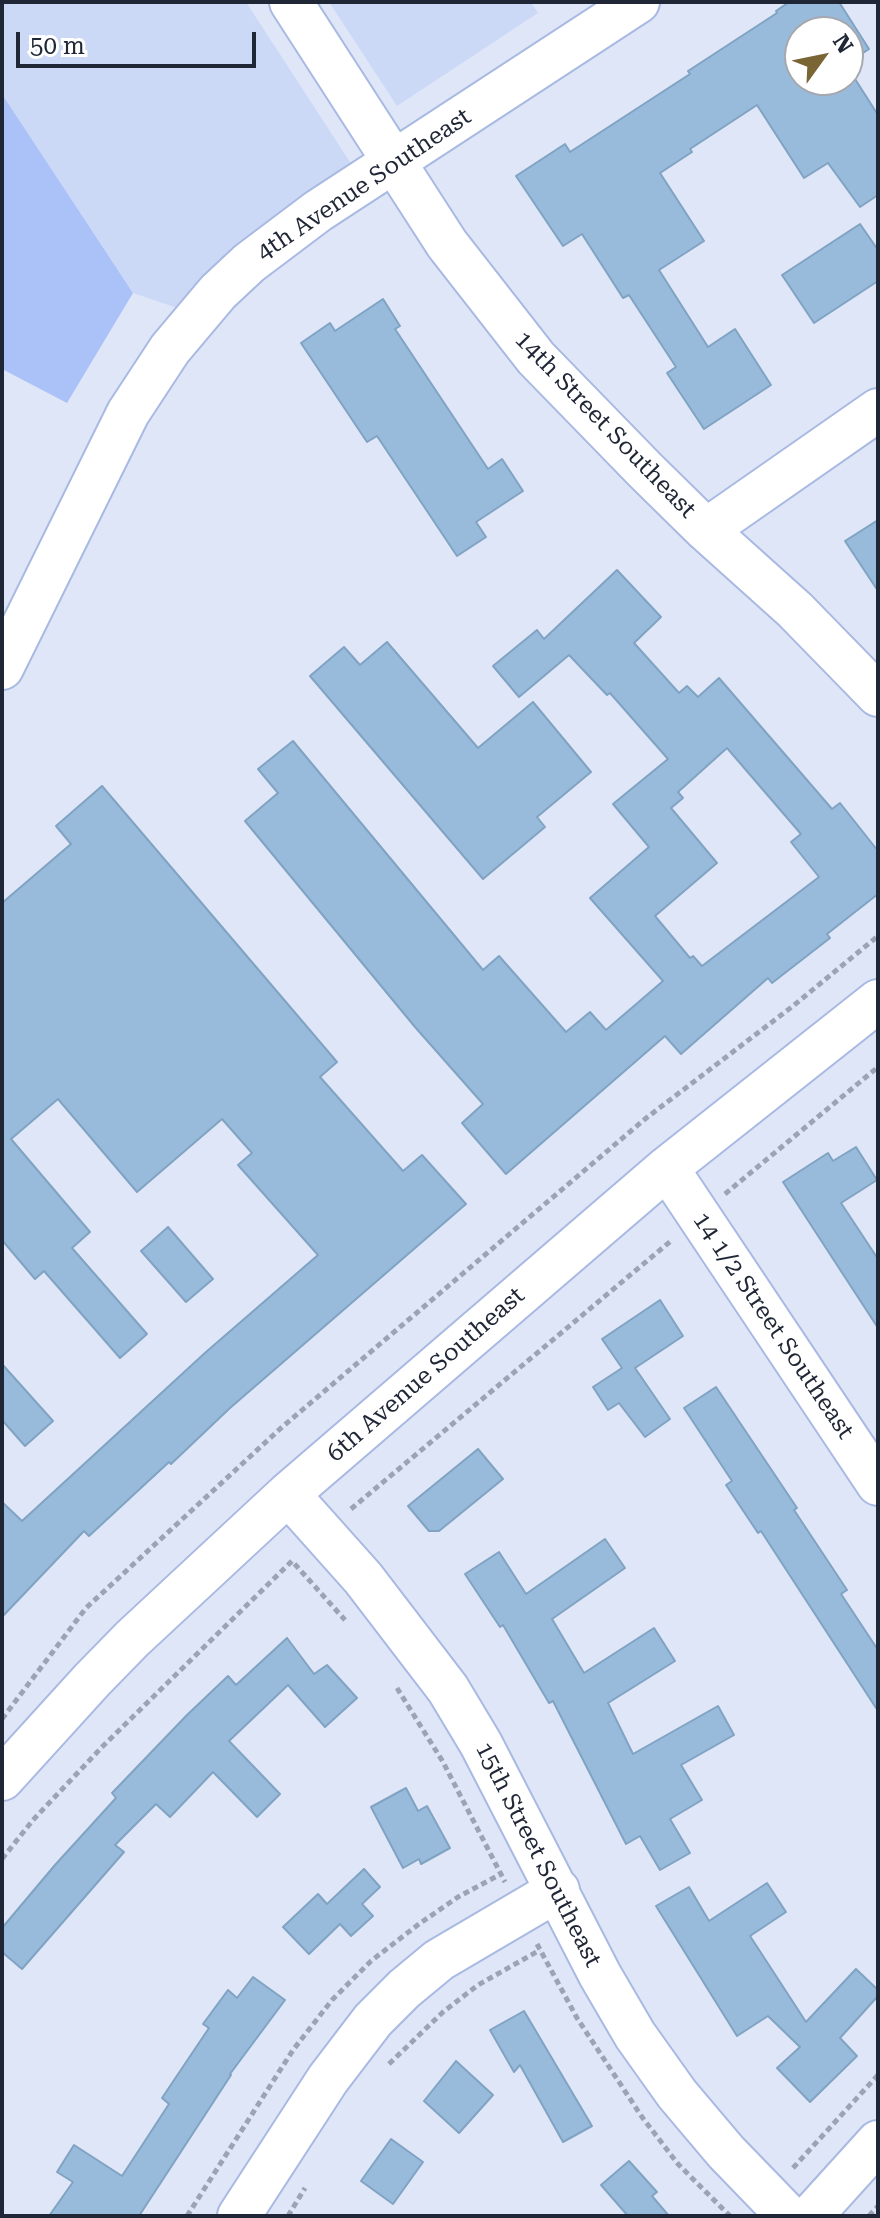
<!DOCTYPE html>
<html>
<head>
<meta charset="utf-8">
<style>
	body { margin:0 }
	#map { position:relative; width:880px; height:2218px; overflow:hidden; background:#dfe6f7; font-family:"Roboto Serif",serif }
	canvas { display:block }
	.frame { position:absolute; inset:0; border:4px solid #1f2635; pointer-events:none }
	.north { position:absolute; left:784px; top:16px; width:80px; height:80px; box-sizing:border-box; background:#fff; border:2px solid #a5a8ae; border-radius:50%; rotate:57deg; font-size:22px; font-weight:700; line-height:32px; text-align:center; color:#1f2635 }
	.north::after { content:''; display:block; margin:auto; width:28px; height:36px; background:#7a6535; clip-path:polygon(50% 0,100% 100%,50% 72%,0 100%) }
	.scale { position:absolute; left:16px; top:32px; width:240px; height:36px; box-sizing:border-box; border:4px solid #1f2635; border-top:0; padding-left:10px; font-size:24px; line-height:28px; white-space:nowrap; color:#1f2635; -webkit-text-stroke:6px #fff; paint-order:stroke }
</style>
</head>
<body>
<div id="map">
<canvas width="880" height="2218"></canvas>
<div class="frame"></div>
<div class="north">N</div>
<div class="scale">50 m</div>
</div>
<script>
const ctx = document.querySelector('canvas').getContext('2d');
ctx.lineJoin = 'round';
function paint(path, color) { ctx.fillStyle = color; ctx.fill(path, 'evenodd'); }
const shape = rows => new Path2D(rows.map(r => 'M' + r).join(''));
function stroke(path, color, width, dash) { ctx.strokeStyle = color; ctx.lineWidth = width; ctx.lineCap = dash ? 'butt' : 'round'; ctx.setLineDash(dash || []); ctx.stroke(path); }
function label(font, color, halo, rows, align = 'center') {
  ctx.font = font + ' "Roboto Serif",serif'; ctx.lineWidth = 7; ctx.setLineDash([]); ctx.textBaseline = 'middle'; ctx.strokeStyle = halo; ctx.fillStyle = color; for (const [text, x, y, turn = 0] of rows) {
    ctx.save(); ctx.translate(x, y); ctx.rotate((+turn || 0) * Math.PI / 180); ctx.textAlign = isNaN(turn) ? turn : align; if (halo) ctx.strokeText(text, 0, 0); ctx.fillText(text, 0, 0); ctx.restore();
  }
}
paint(shape([
	[2,2,246,2,363,182,198,315,133,293,2,94],
	[329,2,531,2,538,13,397,106]
]), '#ccd9f6');
paint(shape([
	[2,94,133,293,67,403,2,369]
]), '#abc2f8');
const building = shape([
	[789,2,839,2,869,49,848,63,848,32,800,32,800,80,848,80,848,68,878,115,878,195,860,207,828,163,804,178,757,105,690,149,692,152,660,173,704,241,659,270,708,347,735,329,771,385,704,429,667,373,676,367,629,295,623,298,582,234,563,246,516,176,565,144,570,152,690,74,688,71,777,13,776,11,789,2],
	[860,224,878,250,878,281,814,323,782,275,860,224],
	[383,299,400,326,395,329,488,469,502,459,523,491,476,522,486,537,457,556,377,436,367,442,301,343,330,323,335,331,383,299],
	[878,520,878,591,845,541,878,520],
	[617,570,661,617,634,643,679,693,687,686,698,697,719,678,832,809,840,803,878,851,878,894,827,934,830,938,772,983,768,978,681,1054,665,1036,506,1174,462,1123,483,1104,415,1027,245,821,278,793,258,769,293,741,483,970,499,956,566,1032,590,1012,606,1030,663,981,590,898,649,847,613,804,668,759,610,693,607,695,569,655,519,697,493,666,537,630,544,639,617,570],
	[727,748,801,834,791,842,819,877,702,966,693,956,690,958,655,916,717,863,671,808,683,798,678,792,727,748],
	[387,642,478,748,533,702,591,772,537,817,545,827,483,879,310,676,344,647,360,665,387,642],
	[102,786,337,1062,320,1077,403,1171,422,1155,466,1204,230,1408,171,1464,169,1462,89,1536,84,1531,2,1617,2,1502,22,1521,206,1352,318,1255,238,1165,252,1153,222,1119,137,1192,58,1099,11,1139,90,1232,72,1248,147,1334,120,1358,44,1271,35,1279,2,1240,2,903,71,844,56,826,102,786],
	[856,1147,877,1180,841,1203,878,1259,878,1328,783,1182,828,1153,833,1161,856,1147],
	[168,1227,213,1279,186,1302,141,1251,168,1227],
	[660,1300,683,1336,635,1368,670,1419,645,1437,619,1403,608,1410,593,1387,622,1368,602,1339,660,1300],
	[2,1364,53,1421,25,1446,2,1420,2,1364],
	[716,1387,797,1508,794,1510,847,1590,841,1594,878,1650,878,1711,761,1531,758,1533,726,1485,732,1481,684,1408,716,1387],
	[478,1449,503,1479,439,1531,429,1531,408,1506,478,1449],
	[605,1539,625,1568,552,1619,584,1673,654,1628,675,1661,608,1703,633,1754,718,1706,734,1735,681,1765,702,1800,670,1819,690,1853,660,1870,640,1836,626,1844,553,1701,549,1703,503,1625,500,1627,465,1574,499,1552,526,1594,605,1539],
	[287,1638,314,1674,327,1665,357,1698,325,1727,288,1685,229,1741,280,1794,257,1817,213,1772,170,1817,156,1804,115,1845,124,1852,22,1969,2,1952,2,1928,55,1865,116,1798,112,1793,187,1715,228,1676,236,1685,287,1638],
	[406,1788,418,1811,427,1806,450,1848,421,1864,419,1859,403,1868,371,1807,406,1788],
	[364,1869,380,1887,362,1904,373,1916,351,1936,340,1924,309,1954,283,1927,318,1894,327,1904,364,1869],
	[767,1883,786,1912,750,1936,806,2022,856,1969,878,1990,878,1996,840,2038,857,2056,810,2102,777,2068,800,2047,768,2016,737,2036,656,1906,689,1887,709,1921,767,1883],
	[253,1977,285,2000,230,2074,231,2075,139,2216,49,2216,73,2182,57,2172,74,2145,122,2176,169,2104,162,2098,209,2028,203,2024,228,1990,237,1998,253,1977],
	[524,2011,592,2126,563,2142,520,2065,514,2072,490,2030,524,2011],
	[456,2061,493,2095,459,2133,424,2101,456,2061],
	[391,2139,423,2162,393,2204,361,2181,391,2139],
	[629,2161,657,2192,652,2196,669,2216,628,2216,601,2185,629,2161]
]);
paint(building, '#98bbdc');
stroke(building, '#80a3c3', 2);
const minor = shape([
	[291,2,447,244,536,358,645,470,706,530,795,610,878,695],
	[706,530,878,410],
	[2,668,128,413,170,349,218,292,249,263,318,211,638,2],
	[667,1168,878,1484],
	[288,1494,363,1578,448,1689,481,1744,600,1975,635,2035,677,2094,726,2152,788,2216],
	[2,1779,92,1680,132,1639,288,1494,667,1168,878,1001],
	[239,2216,328,2079,373,2020,404,1989,439,1960,558,1890],
	[811,2216,878,2142]
]);
stroke(minor, '#a8b9e2', 46);
stroke(shape([
	[725,1194,878,1067],
	[351,1509,672,1240],
	[397,1688,443,1762,505,1882],
	[2,1719,86,1608,281,1428,645,1119,793,1006,878,936],
	[2,1859,33,1820,103,1746,292,1561,345,1620],
	[537,1944,577,2018,642,2117,678,2164,730,2216],
	[389,2064,443,2012,478,1985,540,1950],
	[793,2168,878,2075],
	[187,2216,293,2050,332,2000,371,1961,419,1924,458,1897,501,1874],
	[288,2216,305,2188],
	[869,2216,878,2206]
]), '#9ca3b3', 5, [6, 4]);
stroke(minor, '#fff', 42);
label('24px', '#1f2635', '#fff', [
	["4th Avenue Southeast",364,185,-34],
	["14th Street Southeast",605,425,46],
	["14 1/2 Street Southeast",773,1326,56],
	["6th Avenue Southeast",426,1375,-41],
	["15th Street Southeast",538,1855,63]
]);
</script>
</body>
</html>
